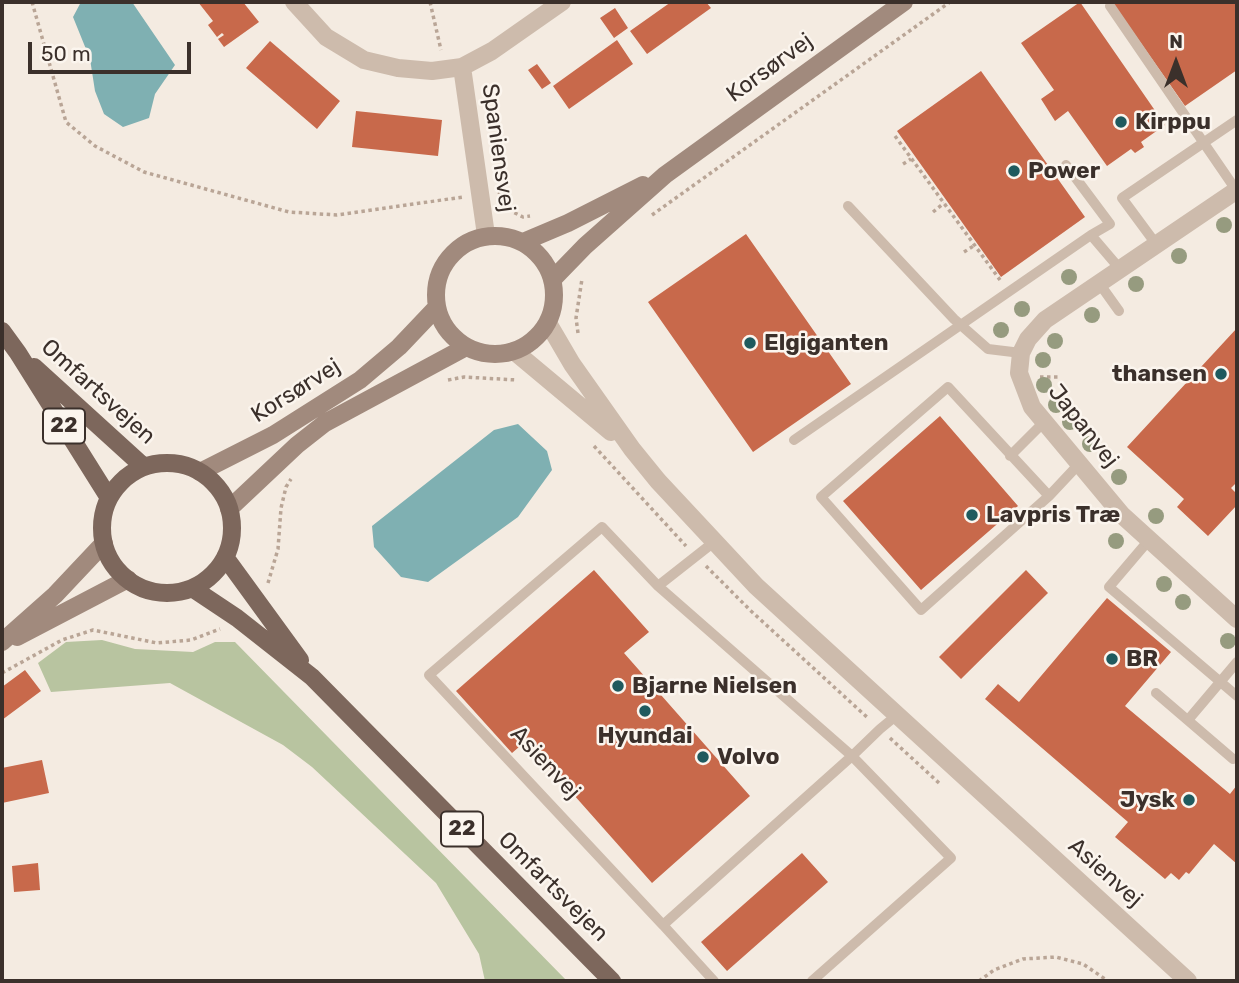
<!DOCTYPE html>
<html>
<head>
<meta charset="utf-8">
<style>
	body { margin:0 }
	#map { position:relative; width:1239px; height:983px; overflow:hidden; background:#f4ebe1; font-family:Rubik,sans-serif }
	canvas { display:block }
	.frame { position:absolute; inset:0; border:4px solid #3b302b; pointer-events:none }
	.north { position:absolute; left:1141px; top:28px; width:70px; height:70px; -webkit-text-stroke:5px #fbf5ee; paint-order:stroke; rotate:0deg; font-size:19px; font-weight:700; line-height:28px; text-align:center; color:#3b302b }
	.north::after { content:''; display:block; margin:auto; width:24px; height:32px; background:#3b302b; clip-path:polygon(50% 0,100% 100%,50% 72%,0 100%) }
	.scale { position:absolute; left:28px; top:42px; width:163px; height:32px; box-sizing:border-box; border:4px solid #3b302b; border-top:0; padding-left:9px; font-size:21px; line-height:24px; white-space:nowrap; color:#3b302b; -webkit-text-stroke:5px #fbf5ee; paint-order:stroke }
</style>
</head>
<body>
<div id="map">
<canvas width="1239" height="983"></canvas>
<div class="frame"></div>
<div class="north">N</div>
<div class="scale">50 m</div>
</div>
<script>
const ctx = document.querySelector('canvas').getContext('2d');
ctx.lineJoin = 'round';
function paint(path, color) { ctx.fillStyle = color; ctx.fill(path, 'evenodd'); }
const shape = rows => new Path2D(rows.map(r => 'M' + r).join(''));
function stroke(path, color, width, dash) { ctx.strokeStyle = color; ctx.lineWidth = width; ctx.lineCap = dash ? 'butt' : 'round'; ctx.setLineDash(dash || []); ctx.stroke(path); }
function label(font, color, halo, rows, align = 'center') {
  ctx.font = font + ' Rubik,sans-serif'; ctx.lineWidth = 5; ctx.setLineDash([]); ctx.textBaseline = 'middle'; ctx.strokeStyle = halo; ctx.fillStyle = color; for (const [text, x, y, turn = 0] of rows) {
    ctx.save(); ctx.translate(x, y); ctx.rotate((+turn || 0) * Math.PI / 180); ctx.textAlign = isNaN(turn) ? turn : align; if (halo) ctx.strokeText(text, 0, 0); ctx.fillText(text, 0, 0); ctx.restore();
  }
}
paint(shape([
	[102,640,135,649,193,652,215,642,235,642,567,981,485,981,479,954,436,883,312,767,283,745,170,683,51,692,38,663,66,642]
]), '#b8c4a0');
paint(shape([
	[81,2,132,2,175,65,155,94,149,118,123,127,104,114,95,91,90,59,73,17],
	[518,424,547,451,552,470,518,517,428,582,401,577,374,547,372,526,494,430]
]), '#7fb0b2');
paint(shape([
	[198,2,243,2,259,22,224,47,218,39,224,35,222,33,217,37,208,25,213,21],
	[671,2,706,2,711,8,647,54,630,31],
	[1080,2,1165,125,1141,142,1144,147,1135,153,1131,149,1107,166,1068,111,1055,121,1041,99,1054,90,1021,43],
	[1112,2,1237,2,1237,70,1185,106],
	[615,8,628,28,614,38,600,18],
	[617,40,633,64,569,109,553,86],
	[270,41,340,101,317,129,246,68],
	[537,64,551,83,542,89,528,70],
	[981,71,1085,217,1001,277,897,131],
	[356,111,442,120,438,156,352,147],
	[746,234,851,384,753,452,648,302],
	[1237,328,1237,482,1231,488,1237,494,1237,505,1208,536,1177,507,1184,499,1127,447],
	[940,416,1018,506,921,590,843,501],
	[594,570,649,632,624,653,750,796,652,883,526,741,512,753,456,691],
	[1026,570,1048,593,961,679,939,657],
	[1107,598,1171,652,1125,706,1230,794,1237,785,1237,864,1214,844,1189,874,1186,872,1179,880,1171,873,1165,879,1115,837,1128,822,985,699,998,684,1019,702],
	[25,670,41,691,2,720,2,687],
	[42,760,49,793,2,803,2,768],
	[802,853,828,882,727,971,701,942],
	[38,863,40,890,14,892,12,866]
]), '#c8694b');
stroke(shape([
	[32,2,66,122,95,146,144,172,289,212,337,215,463,197],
	[430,2,441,50],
	[895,136,1000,280],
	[903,164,911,159],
	[498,192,504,194,513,212,523,217,530,216],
	[933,212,944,203],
	[652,215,950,2],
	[964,252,975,245],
	[578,333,576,318,582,279],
	[1040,377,1060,377],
	[448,380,464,377,517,380],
	[594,446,686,546],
	[706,566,751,611,869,719],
	[268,583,278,549,281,508,286,487,291,479],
	[2,673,62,640,93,630,157,643,191,640,220,629],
	[890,738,939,783],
	[979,981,994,970,1023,959,1056,957,1083,964,1108,981]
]), '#b9a596', 3.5, [3.5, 3.5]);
stroke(shape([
	[1110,6,1236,190],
	[1066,165,1110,224,1091,235],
	[848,206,954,319,988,349,1021,353],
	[1156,244,1122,198,1237,120],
	[1099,283,1119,311],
	[794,440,1091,235,1120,269],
	[1010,456,1044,422],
	[1049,496,948,387,821,497,921,610,1049,496,1079,464],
	[1149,540,1109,587,1237,696],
	[658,586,714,542],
	[1156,693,1233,759],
	[1188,720,1237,662],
	[663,925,714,981],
	[812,981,951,858,852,756,658,586,602,527,429,675,663,925,852,756,880,729,897,715]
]), '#cdbbac', 10);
stroke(shape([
	[294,2,326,37,364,60,398,68,432,71,462,67,486,235],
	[462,67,492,51,562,2],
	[1237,190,1045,320,1028,339,1021,353,1019,373,1032,407,1122,515,1237,619],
	[548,323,572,364,632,449,658,481,756,586,1188,981],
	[514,351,611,432]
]), '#cdbbac', 18);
stroke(shape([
	'436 295a59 59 0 1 1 118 0a59 59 0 1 1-118 0Z',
	[523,242,568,223,643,185],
	[553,279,585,246,665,175,904,2],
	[200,472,273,435,360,380,399,347,437,307],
	[229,509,297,445,325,423,466,347],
	[17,637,128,579],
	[2,642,55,595,104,543]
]), '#a18a7d', 18);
stroke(shape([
	[2,331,18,353,109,498],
	[34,367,144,467],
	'102 528a65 65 0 1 1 130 0a65 65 0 1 1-130 0Z',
	[225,557,300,660],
	[192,588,237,618,312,677,612,981]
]), '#7d675c', 18);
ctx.fillStyle = '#969b7f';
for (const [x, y] of [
	[1224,225],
	[1179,256],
	[1069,277],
	[1136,284],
	[1022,309],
	[1092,315],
	[1001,330],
	[1055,341],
	[1043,360],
	[1044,385],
	[1056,405],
	[1070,422],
	[1090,444],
	[1119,477],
	[1156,516],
	[1116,541],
	[1164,584],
	[1183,602],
	[1228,641]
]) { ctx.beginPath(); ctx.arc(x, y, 8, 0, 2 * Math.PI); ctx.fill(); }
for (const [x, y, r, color] of [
	[1121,122,7,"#1f5a5e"],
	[1014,171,7,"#1f5a5e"],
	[750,343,7,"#1f5a5e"],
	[1221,374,7,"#1f5a5e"],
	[972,515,7,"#1f5a5e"],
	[1112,659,7,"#1f5a5e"],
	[618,686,7,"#1f5a5e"],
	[645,711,7,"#1f5a5e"],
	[703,757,7,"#1f5a5e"],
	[1189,800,7,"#1f5a5e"]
]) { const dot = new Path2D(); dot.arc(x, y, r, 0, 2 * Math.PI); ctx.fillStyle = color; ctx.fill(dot); stroke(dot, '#fbf5ee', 2.5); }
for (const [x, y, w] of [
	[64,426,42],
	[462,829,42]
]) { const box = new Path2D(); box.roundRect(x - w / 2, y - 17.5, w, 35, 5); ctx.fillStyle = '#fbf5ee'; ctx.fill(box); stroke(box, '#3b302b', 2); }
label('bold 21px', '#3b302b', null, [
	["22",64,426],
	["22",462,829]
]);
label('23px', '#3b302b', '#fbf5ee', [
	["Korsørvej",770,68,-36],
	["Spaniensvej",498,148,82],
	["Korsørvej",296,391,-32],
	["Omfartsvejen",98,392,42],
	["Japanvej",1083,426,52],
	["Asienvej",545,763,47],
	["Asienvej",1105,873,42],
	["Omfartsvejen",553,887,45]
]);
label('bold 23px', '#3b302b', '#fbf5ee', [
	["Kirppu",1135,122],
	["Power",1028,171],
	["Elgiganten",764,343],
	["thansen",1207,374,"right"],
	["Lavpris Træ",986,515],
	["BR",1126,659],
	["Bjarne Nielsen",632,686],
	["Hyundai",645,736,"center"],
	["Volvo",717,757],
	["Jysk",1175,800,"right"]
], 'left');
</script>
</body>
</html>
